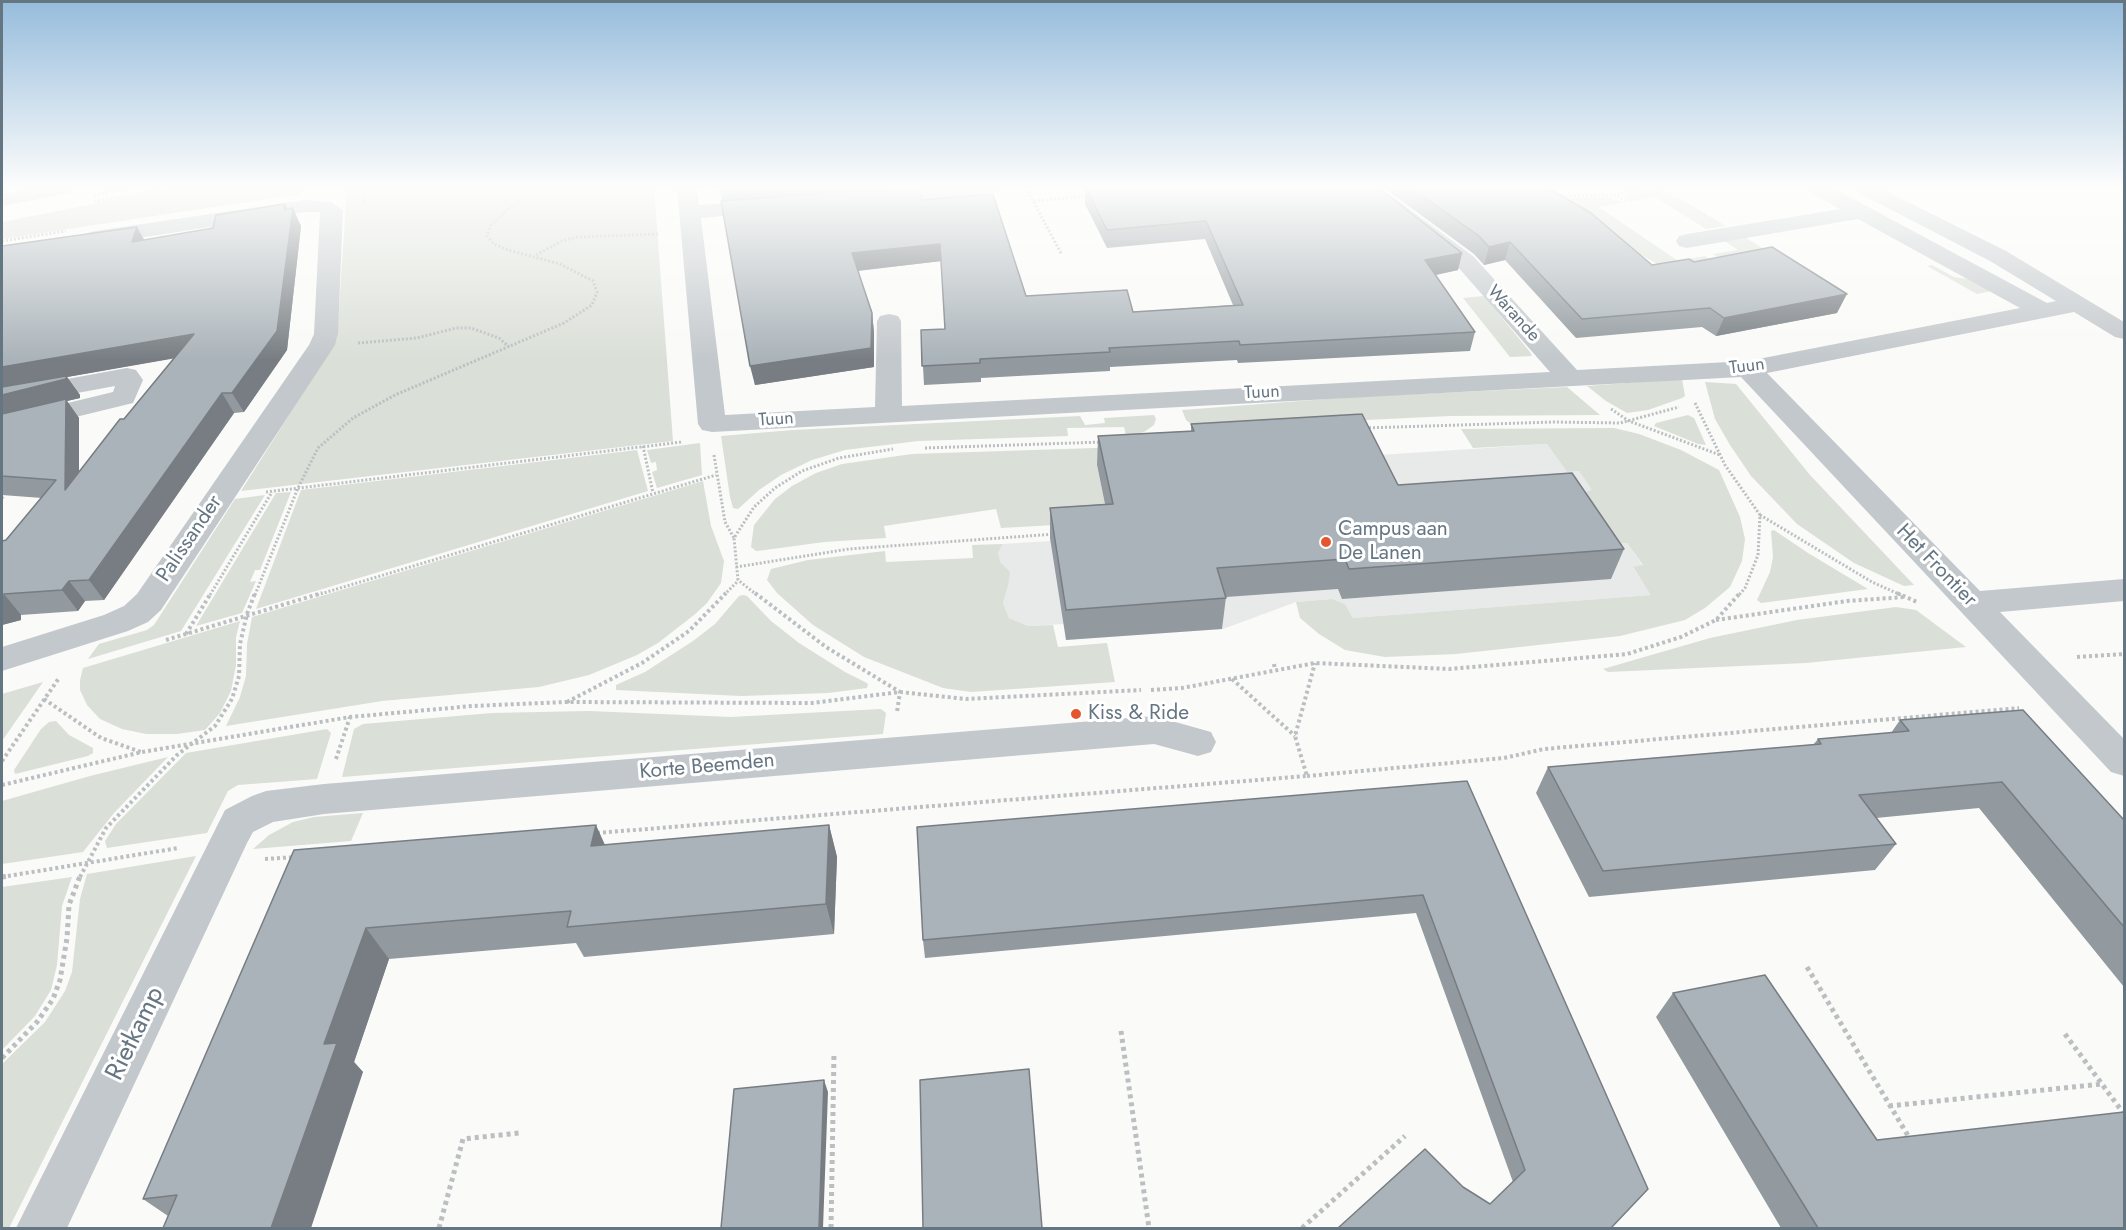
<!DOCTYPE html>
<html>
<head>
<meta charset="utf-8">
<style>
	body { margin:0 }
	#map { position:relative; width:2126px; height:1230px; overflow:hidden; background:#fafaf8; font-family:Jost,sans-serif }
	canvas { display:block }
	.frame { position:absolute; inset:0; border:3px solid #657683; pointer-events:none }
</style>
</head>
<body>
<div id="map">
<canvas width="2126" height="1230"></canvas>
<div class="frame"></div>
</div>
<script>
const ctx = document.querySelector('canvas').getContext('2d');
ctx.lineJoin = 'round';
function paint(path, color) { ctx.fillStyle = color; ctx.fill(path, 'evenodd'); }
const shape = rows => new Path2D(rows.map(r => 'M' + r).join(''));
function stroke(path, color, width, dash) { ctx.strokeStyle = color; ctx.lineWidth = width; ctx.lineCap = dash ? 'butt' : 'round'; ctx.setLineDash(dash || []); ctx.stroke(path); }
function label(font, color, halo, rows, align = 'center') {
  ctx.font = font + ' Jost,sans-serif'; ctx.lineWidth = 6; ctx.setLineDash([]); ctx.textBaseline = 'middle'; ctx.strokeStyle = halo; ctx.fillStyle = color; for (const [text, x, y, turn = 0] of rows) {
    ctx.save(); ctx.translate(x, y); ctx.rotate((+turn || 0) * Math.PI / 180); ctx.textAlign = isNaN(turn) ? turn : align; if (halo) ctx.strokeText(text, 0, 0); ctx.fillText(text, 0, 0); ctx.restore();
  }
}
paint(shape([
	[1547,444,1567,472,1579,471,1593,491,1584,493,1627,543,1643,566,1633,568,1652,595,1353,618,1345,604,1332,599,1296,602,1223,629,1066,640,1064,624,1028,626,1009,618,1003,603,1008,586,998,553,1003,544,1050,541,1050,537,1111,533,1097,465,1379,455]
]), '#e8e9e9');
paint(shape([
	[174,188,301,188,301,194,2,239,2,222],
	[347,188,654,188,673,441,241,491,337,339],
	[1636,188,1663,192,1670,197,1676,196,1726,226,1706,229,1655,197,1630,202,1624,198,1625,195],
	[1609,197,1623,203,1599,207,1678,261,1705,256,1713,262,1659,265,1622,244,1594,224,1569,200,1573,198],
	[1743,236,1764,249,1721,260,1713,254,1738,250,1723,240],
	[1932,265,1954,277,1974,280,1992,291,1977,294,1927,266],
	[1484,296,1530,352,1532,356,1510,357,1463,298],
	[1682,379,1685,396,1682,398,1648,410,1627,413,1606,401,1587,386],
	[1705,382,1736,384,1810,475,1914,585,1904,586,1854,563,1797,524,1751,476,1730,445,1715,419],
	[1567,387,1600,415,1450,416,1196,428,1186,420,1182,410,1353,397],
	[1154,415,1156,419,1154,425,1144,432,1133,435,1126,435,1124,427,1067,428,1068,436,918,441,845,450,812,460,781,475,759,490,738,509,733,508,730,497,721,436,793,430,1080,416,1085,425,1105,423,1104,418],
	[1688,415,1694,418,1706,445,1698,444,1654,426,1656,423],
	[1614,428,1639,434,1681,450,1719,470,1740,517,1745,539,1742,561,1730,587,1705,608,1685,620,1620,636,1456,654,1385,657,1345,650,1319,634,1300,618,1296,602,1332,599,1345,604,1353,618,1651,595,1633,567,1643,565,1627,543,1615,543,1583,493,1592,490,1579,471,1567,472,1547,444,1473,448,1461,429],
	[700,443,702,475,657,488,652,472,657,470,656,462,651,463,647,450],
	[1156,446,1176,461,1097,466,1109,522,1001,528,996,509,884,526,886,538,824,542,765,550,756,551,751,547,754,525,775,499,792,486,816,473,842,464,912,454],
	[637,450,648,491,256,609,301,490],
	[703,481,711,526,724,561,721,583,707,603,694,615,658,643,637,655,589,675,539,687,382,701,226,726,240,697,246,676,247,644,252,617],
	[291,492,260,570,255,570,250,582,256,581,242,613,196,626,276,493],
	[265,495,181,631,88,659,99,644,147,630,154,625,235,499],
	[1774,530,1808,553,1868,589,1761,603,1757,600,1770,572,1773,557,1771,531],
	[1003,544,998,553,1001,563,1010,572,1008,586,1003,603,1009,618,1028,626,1053,625,1058,647,1107,643,1115,682,971,692,943,688,864,657,813,625,777,593,767,580,771,569,808,560,885,551,886,562,973,558,972,545],
	[743,595,747,596,771,621,799,643,845,672,865,682,868,684,867,688,828,693,741,696,616,690,616,685,645,672,693,641,715,624,739,596],
	[1896,607,1916,610,1966,647,1806,663,1608,672,1603,669,1710,638,1797,620],
	[240,621,236,637,236,665,231,691,220,713,205,730,177,734,146,734,122,729,100,719,87,705,80,690,80,680,83,668],
	[43,682,2,741,2,694],
	[881,709,886,713,883,734,342,777,354,729,363,724,492,713,589,711,731,717],
	[56,721,69,735,93,748,93,753,88,756,15,774,14,770,41,729,49,722],
	[327,729,331,733,317,779,238,785,228,791,207,833,107,848,105,841,116,824,186,753],
	[168,757,114,813,83,852,2,864,2,801,90,776],
	[363,813,351,841,253,849,269,835,293,822,314,817],
	[196,856,9,1228,2,1228,2,1064,45,1022,65,991,72,972,80,899,87,874],
	[72,877,62,906,57,965,51,990,35,1016,2,1050,2,887]
]), '#dadfd7');
stroke(shape([
	[364,188,364,202],
	[1026,188,1062,255],
	[1652,188,1672,195],
	[94,195,130,188],
	[1618,195,1625,201],
	[1558,196,1618,195,1630,188],
	[1034,201,1090,196],
	[94,202,166,188],
	[2,241,66,231],
	[536,255,562,241,577,237,659,234],
	[358,343,417,338,456,328,471,328,499,338,509,347],
	[1695,403,1725,465,1760,515,1758,555,1745,588,1739,595],
	[1611,409,1629,421,1720,455],
	[1365,428,1554,422,1620,423,1679,407],
	[643,446,653,493],
	[925,448,1103,442],
	[714,455,725,522,734,538],
	[266,492,682,442],
	[2,498,4,496],
	[1760,515,1872,582,1901,595],
	[736,567,849,549,1055,534],
	[210,595,272,492],
	[255,595,298,488,318,448,353,418,395,395,564,323,592,305,597,292,593,281,560,264,508,250,494,244,487,236,490,226,532,188],
	[317,595,716,475],
	[724,595,738,581],
	[757,595,738,580,734,538,754,507,775,488,802,471,839,458,893,449]
]), '#bbbfc2', 3, [2, 2]);
stroke(shape([
	[755,593,826,647,900,692,897,712],
	[1897,593,1917,602],
	[1716,620,1847,601,1905,597],
	[186,634,211,593],
	[166,640,322,593],
	[2077,657,2124,654],
	[1274,664,1275,670],
	[1232,679,1295,736],
	[1151,690,1182,688,1315,663,1449,669,1627,654,1681,637,1716,620,1740,593],
	[44,699,101,738,141,752],
	[567,702,642,663,689,631,726,593],
	[336,759,350,717],
	[2,761,59,678],
	[1307,776,1504,758,1544,749,2019,708],
	[2,785,142,752,350,717,472,706,566,702,812,703,900,692,966,699,1141,690],
	[597,833,1307,776,1295,736,1315,663],
	[265,859,296,857],
	[2,877,178,848],
	[80,877,106,828,177,755,215,726,232,699,239,676,240,644,247,614,255,593]
]), '#bbbfc2', 4, [3, 3]);
stroke(shape([
	[2,877,10,876],
	[1807,967,1910,1139],
	[1121,1031,1149,1228],
	[2065,1034,2124,1114],
	[2,1058,37,1022,53,999,60,980,67,938,69,905,80,876],
	[1889,1106,2102,1084],
	[439,1228,463,1139,519,1133],
	[831,1228,834,1053],
	[1302,1228,1405,1136]
]), '#bbbfc2', 5, [4, 4]);
paint(shape([
	[31,188,74,188,71,192,64,194,2,206,2,194,31,188],
	[677,188,697,188,699,205,767,200,774,202,778,206,774,210,767,212,701,218,725,415,875,407,877,321,880,316,889,314,898,316,901,321,902,406,1550,372,1457,266,1357,188,1381,188,1473,256,1577,370,1748,361,2020,308,1858,219,1687,248,1679,246,1676,241,1679,236,1687,234,1840,209,1810,192,1807,188,1833,188,2047,303,2056,301,1990,261,1857,192,1854,188,1880,188,2006,251,2124,322,2124,339,2115,337,2074,312,1767,373,1980,591,2124,579,2124,601,2000,612,2124,739,2124,776,2111,772,1741,377,712,432,702,430,698,424,677,188],
	[915,188,996,188,993,192,986,194,876,204,869,202,866,198,869,194,876,192,915,188],
	[305,200,331,202,343,210,338,334,335,345,161,610,148,622,128,631,2,671,2,647,104,615,124,606,137,594,309,345,314,334,320,212,305,212,95,245,87,243,84,238,87,233,95,231,305,200],
	[127,368,136,370,143,380,133,403,2,435,2,419,113,392,115,386,2,407,2,391,127,368],
	[1154,716,1211,732,1216,742,1211,752,1198,756,1154,744,324,814,273,822,253,832,247,843,67,1228,16,1228,225,810,252,796,266,791,324,784,1154,716]
]), '#c3c8cc');
paint(shape([
	[719,188,879,188,722,201],
	[894,188,920,188,922,200,993,194,1026,296,1127,290,1133,312,1233,305,1205,239,1107,248,1085,204,1085,188,1379,188,1462,253,1458,270,1436,275,1475,332,1470,351,1238,363,1237,360,1110,367,1110,371,981,378,981,382,924,385,921,330,945,329,941,261,858,271,872,313,874,332,874,367,755,385,721,201],
	[1384,188,1548,188,1652,265,1694,262,1837,313,1716,336,1702,327,1576,338,1505,260,1484,265,1474,254],
	[285,204,287,209,301,226,287,350,244,412,234,413,104,600,85,601,78,611,21,615,21,620,2,625,2,541,6,540,42,498,2,495,2,246,144,240,213,228],
	[174,358,124,419,79,471,79,418,67,401,80,398,80,395,67,377],
	[1191,424,1398,485,1624,549,1611,579,1342,599,1338,589,1226,597,1222,629,1066,640,1050,538,1050,508,1105,504,1097,465,1098,436,1191,431],
	[1900,720,2124,820,2124,987,1979,808,1876,818,1896,844,1875,870,1589,897,1536,793,1548,767,1813,745,1818,739,1891,733],
	[1467,781,1648,1189,1338,1228,1463,1187,1490,1204,1513,1182,1416,913,925,958,923,940],
	[829,825,837,857,834,934,584,957,576,943,389,959,354,1062,363,1072,168,1216,143,1199,294,850,605,845],
	[1673,993,1877,1140,2124,1228,1781,1228,1656,1017]
]), '#929a9f');
paint(shape([
	[285,204,292,218,293,208,301,226,287,350,244,412,232,393],
	[137,227,147,245,132,242],
	[1510,242,1505,260,1484,265,1489,247],
	[940,244,942,261,854,271,852,253],
	[1462,253,1458,270,1421,278,1425,260],
	[1847,294,1837,313,1716,336,1724,318],
	[872,313,874,332,874,367,755,385,750,366],
	[194,334,205,353,67,377,80,395,80,398,67,401,79,418,79,510,65,490,2,419,2,367],
	[222,393,234,413,104,600,89,580],
	[69,581,85,601,78,611,62,590],
	[4,594,21,615,21,620,2,625,2,600],
	[596,825,610,856,591,846],
	[829,825,837,857,834,934,826,904],
	[366,928,389,959,354,1062,363,1072,311,1228,271,1228,324,1044],
	[824,1080,828,1092,823,1228,819,1228]
]), '#777d82');
const building = shape([
	[894,188,920,188,922,200,993,194,1026,296,1127,290,1133,312,1243,305,1206,221,1107,230,1086,188,1379,188,1462,253,1425,260,1475,332,1240,345,1239,341,1109,348,1110,352,980,359,980,363,922,366,921,330,945,329,940,244,852,253,872,313,871,348,750,366,721,201,894,188],
	[1411,188,1548,188,1591,213,1652,265,1689,259,1694,262,1772,247,1847,294,1724,318,1710,308,1582,319,1510,242,1489,247,1479,236,1411,188],
	[285,204,284,210,293,208,277,331,232,393,222,393,89,580,69,581,62,590,4,594,3,599,2,600,2,541,6,540,56,480,2,476,2,414,66,399,65,490,120,419,124,419,194,334,2,367,2,246,137,227,132,242,213,228,216,215,285,204],
	[66,376,66,379,2,395,2,387,66,376],
	[1362,414,1398,485,1572,473,1624,549,1349,569,1345,559,1217,568,1226,598,1066,610,1050,508,1113,504,1098,436,1194,431,1191,424,1362,414],
	[2023,710,2124,820,2124,927,2002,782,1859,795,1896,844,1603,871,1548,767,1821,744,1818,739,1909,731,1900,720,2023,710],
	[1467,781,1648,1189,1611,1228,1338,1228,1425,1149,1463,1187,1490,1204,1525,1170,1423,895,923,940,917,827,1467,781],
	[596,825,591,846,829,825,826,904,567,927,571,911,366,928,324,1044,337,1043,271,1228,163,1228,177,1195,143,1199,294,850,596,825],
	[1765,975,1877,1140,2124,1112,2124,1228,1818,1228,1673,993,1765,975],
	[1029,1069,1042,1228,923,1228,920,1080,1029,1069],
	[824,1080,819,1228,721,1228,734,1089,824,1080]
]);
paint(building, '#aab3b9');
stroke(building, '#777d82', 1.5);
const sky = ctx.createLinearGradient(0, 0, 0, 360);
sky.addColorStop(0, '#96bcdc');
sky.addColorStop(0.52, '#fdfdfc');
sky.addColorStop(1, '#fdfdfc00');
ctx.fillStyle = sky;
ctx.fillRect(0, 0, 2126, 360);
for (const [x, y, r, color] of [
	[1326,542,6,"#e4572e"],
	[1076,714,6,"#e4572e"]
]) { const dot = new Path2D(); dot.arc(x, y, r, 0, 2 * Math.PI); ctx.fillStyle = color; ctx.fill(dot); stroke(dot, '#fff', 2); }
label('18px', '#657683', '#fff', [
	["Warande",1513,314,48],
	["Tuun",1747,367,-7],
	["Tuun",1262,393,-3],
	["Tuun",776,420,-4]
]);
label('21px', '#657683', '#fff', [
	["Campus aan",1338,530],
	["De Lanen",1338,554],
	["Kiss & Ride",1088,714]
], 'left');
label('21px', '#657683', '#fff', [
	["Palissander",190,539,-56],
	["Het Frontier",1936,566,46],
	["Korte Beemden",707,767,-5]
]);
label('26px', '#657683', '#fff', [
	["Rietkamp",136,1034,-64]
]);
</script>
</body>
</html>
